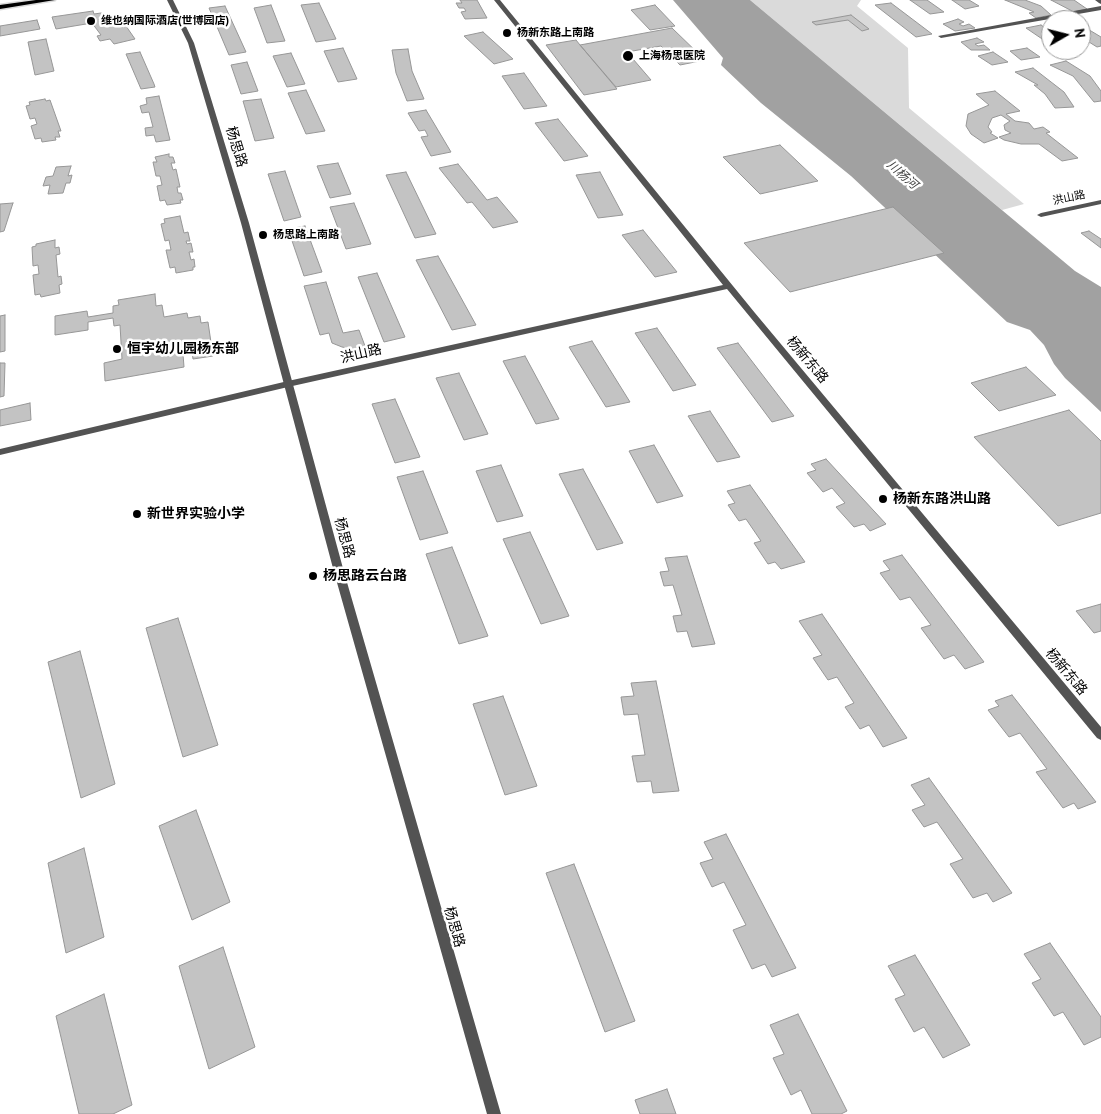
<!DOCTYPE html>
<html>
<head>
<meta charset="utf-8">
<style>
	body { margin:0 }
	#map { position:relative; width:1101px; height:1114px; overflow:hidden; background:#fff; font-family:"PT Sans",sans-serif }
	canvas { display:block }
	.north { position:absolute; left:1041px; top:10px; width:50px; height:50px; box-sizing:border-box; background:#fff; border:1px solid #999; border-radius:50%; rotate:82deg; font-size:14px; font-weight:700; line-height:20px; text-align:center; color:#000 }
	.north::after { content:''; display:block; margin:auto; width:18px; height:22px; background:#000; clip-path:polygon(50% 0,100% 100%,50% 72%,0 100%) }
</style>
</head>
<body>
<div id="map">
<canvas width="1101" height="1114"></canvas>
<div class="north">N</div>
</div>
<script>
const ctx = document.querySelector('canvas').getContext('2d');
ctx.lineJoin = 'round';
function paint(path, color) { ctx.fillStyle = color; ctx.fill(path, 'evenodd'); }
const shape = rows => new Path2D(rows.map(r => 'M' + r).join(''));
function stroke(path, color, width, dash) { ctx.strokeStyle = color; ctx.lineWidth = width; ctx.lineCap = dash ? 'butt' : 'round'; ctx.setLineDash(dash || []); ctx.stroke(path); }
function label(font, color, halo, rows, align = 'center') {
  ctx.font = font + ' "PT Sans","Noto Sans SC",sans-serif'; ctx.lineWidth = 5; ctx.setLineDash([]); ctx.textBaseline = 'middle'; ctx.strokeStyle = halo; ctx.fillStyle = color; for (const [text, x, y, turn = 0] of rows) {
    ctx.save(); ctx.translate(x, y); ctx.rotate((+turn || 0) * Math.PI / 180); ctx.textAlign = isNaN(turn) ? turn : align; if (halo) ctx.strokeText(text, 0, 0); ctx.fillText(text, 0, 0); ctx.restore();
  }
}
paint(shape([
	[750,0,861,0,857,6,908,48,909,108,1024,204,1002,210]
]), '#dadada');
paint(shape([
	[673,0,750,0,1075,271,1101,287,1101,412,1065,378,1054,364,1044,345,1030,330,1007,322,851,176,761,103,721,65,723,58]
]), '#a1a1a1');
const building = shape([
	[460,0,477,0,487,18,465,19,461,12,466,11,464,8,459,8,456,3,462,3,460,0],
	[910,0,927,0,944,12,930,14,910,0],
	[952,0,969,0,979,6,965,9,952,0],
	[1005,0,1025,0,1041,6,1051,15,1036,18,1029,13,1034,12,1027,9,1005,0],
	[1051,0,1074,0,1087,9,1074,12,1051,0],
	[319,3,336,39,316,42,301,5,319,3],
	[891,3,932,34,916,37,875,5,891,3],
	[271,5,285,41,267,43,254,8,271,5],
	[655,5,675,26,650,30,631,10,655,5],
	[225,6,246,52,229,55,209,8,225,6],
	[93,11,94,14,101,13,114,17,119,16,135,39,114,44,110,39,100,41,97,36,101,35,92,23,56,29,52,17,93,11],
	[851,15,869,29,862,31,848,20,816,25,812,22,851,15],
	[958,19,964,22,959,24,963,26,969,24,975,28,955,31,943,24,958,19],
	[37,20,40,29,0,36,0,26,37,20],
	[1041,25,1051,32,1051,45,1026,28,1041,25],
	[1081,25,1101,37,1101,46,1097,47,1081,37,1081,25],
	[672,28,705,60,680,65,661,46,627,52,651,80,616,87,580,45,672,28],
	[483,32,513,59,494,64,464,36,483,32],
	[977,38,984,42,975,44,978,46,984,45,990,50,971,50,961,42,977,38],
	[46,39,54,71,35,75,28,42,46,39],
	[576,40,580,45,617,89,584,95,546,45,576,40],
	[343,48,357,79,338,82,324,51,343,48],
	[1027,48,1040,57,1021,60,1010,51,1027,48],
	[408,49,412,71,424,99,407,101,396,73,392,50,408,49],
	[140,52,154,84,155,87,141,89,126,54,140,52],
	[993,52,1008,62,992,65,978,56,993,52],
	[291,53,305,84,287,87,273,56,291,53],
	[1066,61,1090,76,1101,91,1101,101,1094,102,1073,76,1050,65,1066,61],
	[247,62,258,91,241,94,231,65,247,62],
	[1033,68,1064,92,1074,107,1055,108,1045,94,1034,85,1038,85,1015,72,1033,68],
	[524,73,547,106,524,109,502,76,524,73],
	[306,90,325,131,306,134,288,93,306,90],
	[995,91,1020,111,1006,114,1015,121,1029,123,1034,129,1043,127,1050,132,1046,133,1078,158,1062,161,1039,144,1021,144,1004,140,999,137,1011,133,1005,130,1004,125,1010,121,1001,115,992,118,988,127,992,132,990,133,998,138,984,143,971,134,966,126,968,114,989,105,976,94,995,91],
	[159,96,170,140,156,142,154,135,146,136,145,128,153,127,149,112,142,113,140,106,147,104,146,98,159,96],
	[45,99,46,101,50,100,61,131,58,131,60,137,55,137,56,140,42,142,41,138,35,139,31,126,37,124,35,118,30,119,26,106,30,105,29,102,45,99],
	[261,99,274,138,255,141,243,101,261,99],
	[426,110,451,152,431,156,421,137,428,136,425,130,419,131,408,113,426,110],
	[558,119,588,156,564,161,535,123,558,119],
	[780,145,818,181,760,194,723,157,780,145],
	[169,154,169,157,173,157,175,163,171,163,173,170,176,169,180,187,177,187,178,193,181,193,183,200,180,200,181,203,167,205,165,200,160,201,157,186,162,185,160,176,156,176,153,162,157,162,155,157,169,154],
	[338,163,351,194,330,198,317,166,338,163],
	[458,164,487,200,497,197,518,222,493,228,472,202,467,203,439,168,458,164],
	[71,166,68,176,72,175,70,183,66,183,63,193,48,194,50,185,43,186,46,177,53,176,56,167,71,166],
	[285,171,301,217,284,221,268,174,285,171],
	[406,172,436,234,415,238,386,175,406,172],
	[600,172,623,215,598,218,576,175,600,172],
	[13,203,4,231,0,232,0,204,13,203],
	[354,203,371,244,346,249,330,207,354,203],
	[893,207,944,253,790,292,744,243,893,207],
	[180,216,184,233,188,232,190,241,186,241,187,244,191,243,193,252,189,252,191,260,194,259,195,267,193,267,193,270,176,273,175,267,170,268,166,250,171,250,169,240,165,241,161,224,165,223,164,219,180,216],
	[305,226,322,272,304,276,288,229,305,226],
	[643,230,677,272,655,277,622,235,643,230],
	[1089,231,1101,239,1101,248,1081,233,1089,231],
	[55,240,55,248,59,247,60,254,56,255,58,277,61,276,62,284,59,285,60,293,41,297,40,294,35,295,33,275,39,274,38,265,33,266,32,247,36,246,36,244,55,240],
	[438,256,476,325,452,330,416,260,438,256],
	[377,273,405,337,384,342,358,277,377,273],
	[326,282,343,333,359,330,365,346,351,349,342,347,332,343,329,333,320,335,304,286,326,282],
	[155,294,156,306,162,305,164,317,187,313,188,318,200,316,201,323,208,322,213,356,193,359,192,352,183,354,184,367,105,381,104,363,122,359,120,325,114,326,113,318,88,322,88,330,55,335,55,316,87,311,88,317,113,313,113,306,119,305,118,300,155,294],
	[5,315,5,351,0,352,0,316,5,315],
	[657,328,696,385,673,391,635,333,657,328],
	[592,341,630,402,606,407,569,347,592,341],
	[738,343,794,416,772,422,717,348,738,343],
	[525,356,559,419,536,424,503,361,525,356],
	[0,363,5,363,4,396,0,397,0,363],
	[1026,367,1056,395,999,411,971,383,1026,367],
	[459,373,488,434,464,440,436,378,459,373],
	[395,399,420,457,395,463,372,404,395,399],
	[30,403,31,420,0,426,0,410,30,403],
	[1069,410,1101,441,1101,513,1058,526,974,437,1069,410],
	[710,411,740,457,717,462,688,416,710,411],
	[654,445,683,496,657,503,629,451,654,445],
	[826,459,886,524,870,531,864,524,854,527,836,507,845,503,832,488,823,492,807,473,816,470,811,464,826,459],
	[501,465,523,516,497,522,476,471,501,465],
	[583,469,623,543,597,550,559,474,583,469],
	[423,471,448,533,420,540,397,477,423,471],
	[750,485,805,562,781,569,775,562,768,564,754,543,761,541,746,519,739,521,728,505,735,503,727,491,750,485],
	[530,532,569,616,541,624,503,539,530,532],
	[452,547,488,636,459,644,426,554,452,547],
	[902,555,984,662,965,669,954,655,944,659,921,628,931,625,910,597,900,600,880,573,890,570,883,561,902,555],
	[687,556,715,644,692,647,687,631,677,632,673,616,682,615,673,585,664,586,660,572,669,571,665,558,687,556],
	[1101,604,1101,631,1094,633,1076,611,1101,604],
	[822,614,907,738,883,747,869,725,860,729,845,707,854,703,837,677,828,680,813,658,822,655,799,621,822,614],
	[178,618,218,745,183,757,146,628,178,618],
	[80,651,115,784,81,798,48,662,80,651],
	[656,681,679,791,653,793,651,781,637,782,632,756,645,755,638,714,624,715,621,697,634,696,631,683,656,681],
	[1012,695,1096,802,1078,809,1074,803,1063,808,1036,772,1047,769,1020,733,1009,737,988,710,999,706,995,701,1012,695],
	[503,696,537,786,505,795,473,704,503,696],
	[929,778,1012,893,993,902,987,893,973,898,950,864,963,859,937,822,924,827,912,810,925,805,911,785,929,778],
	[196,810,230,902,192,920,159,826,196,810],
	[726,834,796,968,772,977,765,964,752,969,733,930,746,925,724,882,712,887,700,863,713,859,704,842,726,834],
	[84,848,104,937,66,953,48,863,84,848],
	[574,864,635,1021,605,1032,546,873,574,864],
	[1050,943,1101,1017,1101,1037,1084,1045,1063,1012,1054,1016,1032,983,1041,979,1024,954,1050,943],
	[223,947,255,1047,209,1069,179,966,223,947],
	[915,955,970,1045,943,1058,924,1027,914,1032,895,999,905,995,888,966,915,955],
	[104,994,132,1105,113,1114,79,1114,56,1016,104,994],
	[798,1014,847,1111,841,1114,812,1114,801,1090,791,1095,773,1058,784,1054,770,1025,798,1014],
	[667,1089,676,1114,640,1114,635,1100,667,1089]
]);
paint(building, '#c3c3c3');
stroke(building, '#979797', 1);
const primary = shape([
	[36,0,55,0,0,9,0,5,36,0]
]);
stroke(primary, '#dbdbdb', 3);
paint(shape([
	[1101,6,1101,10,941,38,938,36,1101,6]
]), '#535353');
paint(shape([
	[494,0,500,0,755,313,1101,727,1101,740,1097,738,727,289,288,387,0,455,0,449,288,381,723,285,494,0],
	[1101,200,1101,204,1041,217,1037,215,1041,213,1101,200]
]), '#535353');
paint(shape([
	[167,0,173,0,194,43,249,223,344,572,501,1114,487,1114,334,572,241,223,188,43,167,0],
	[1095,0,1101,0,1101,4,1099,3,1095,0]
]), '#535353');
paint(primary, '#000');
for (const [x, y, r, color] of [
	[91,21,5,"#000"],
	[507,33,5,"#000"],
	[628,56,6,"#000"],
	[263,235,5,"#000"],
	[117,349,5,"#000"],
	[883,499,5,"#000"],
	[137,514,5,"#000"],
	[313,576,5,"#000"]
]) { const dot = new Path2D(); dot.arc(x, y, r, 0, 2 * Math.PI); ctx.fillStyle = color; ctx.fill(dot); stroke(dot, '#fff', 2); }
label('bold 11px', '#000', '#fff', [
	["维也纳国际酒店(世博园店)",101,21],
	["杨新东路上南路",517,33],
	["上海杨思医院",639,56],
	["杨思路上南路",273,235]
], 'left');
label('11px', '#000', '#fff', [
	["洪山路",1069,198,-12]
]);
label('italic 12px', '#424242', '#fff', [
	["川杨河",902,175,41]
]);
label('14px', '#000', '#fff', [
	["杨思路",236,147,73],
	["洪山路",361,354,-13],
	["杨新东路",807,360,50],
	["杨思路",344,538,75],
	["杨新东路",1066,672,50],
	["杨思路",454,927,74]
]);
label('bold 14px', '#000', '#fff', [
	["恒宇幼儿园杨东部",127,349],
	["杨新东路洪山路",893,499],
	["新世界实验小学",147,514],
	["杨思路云台路",323,576]
], 'left');
</script>
</body>
</html>
